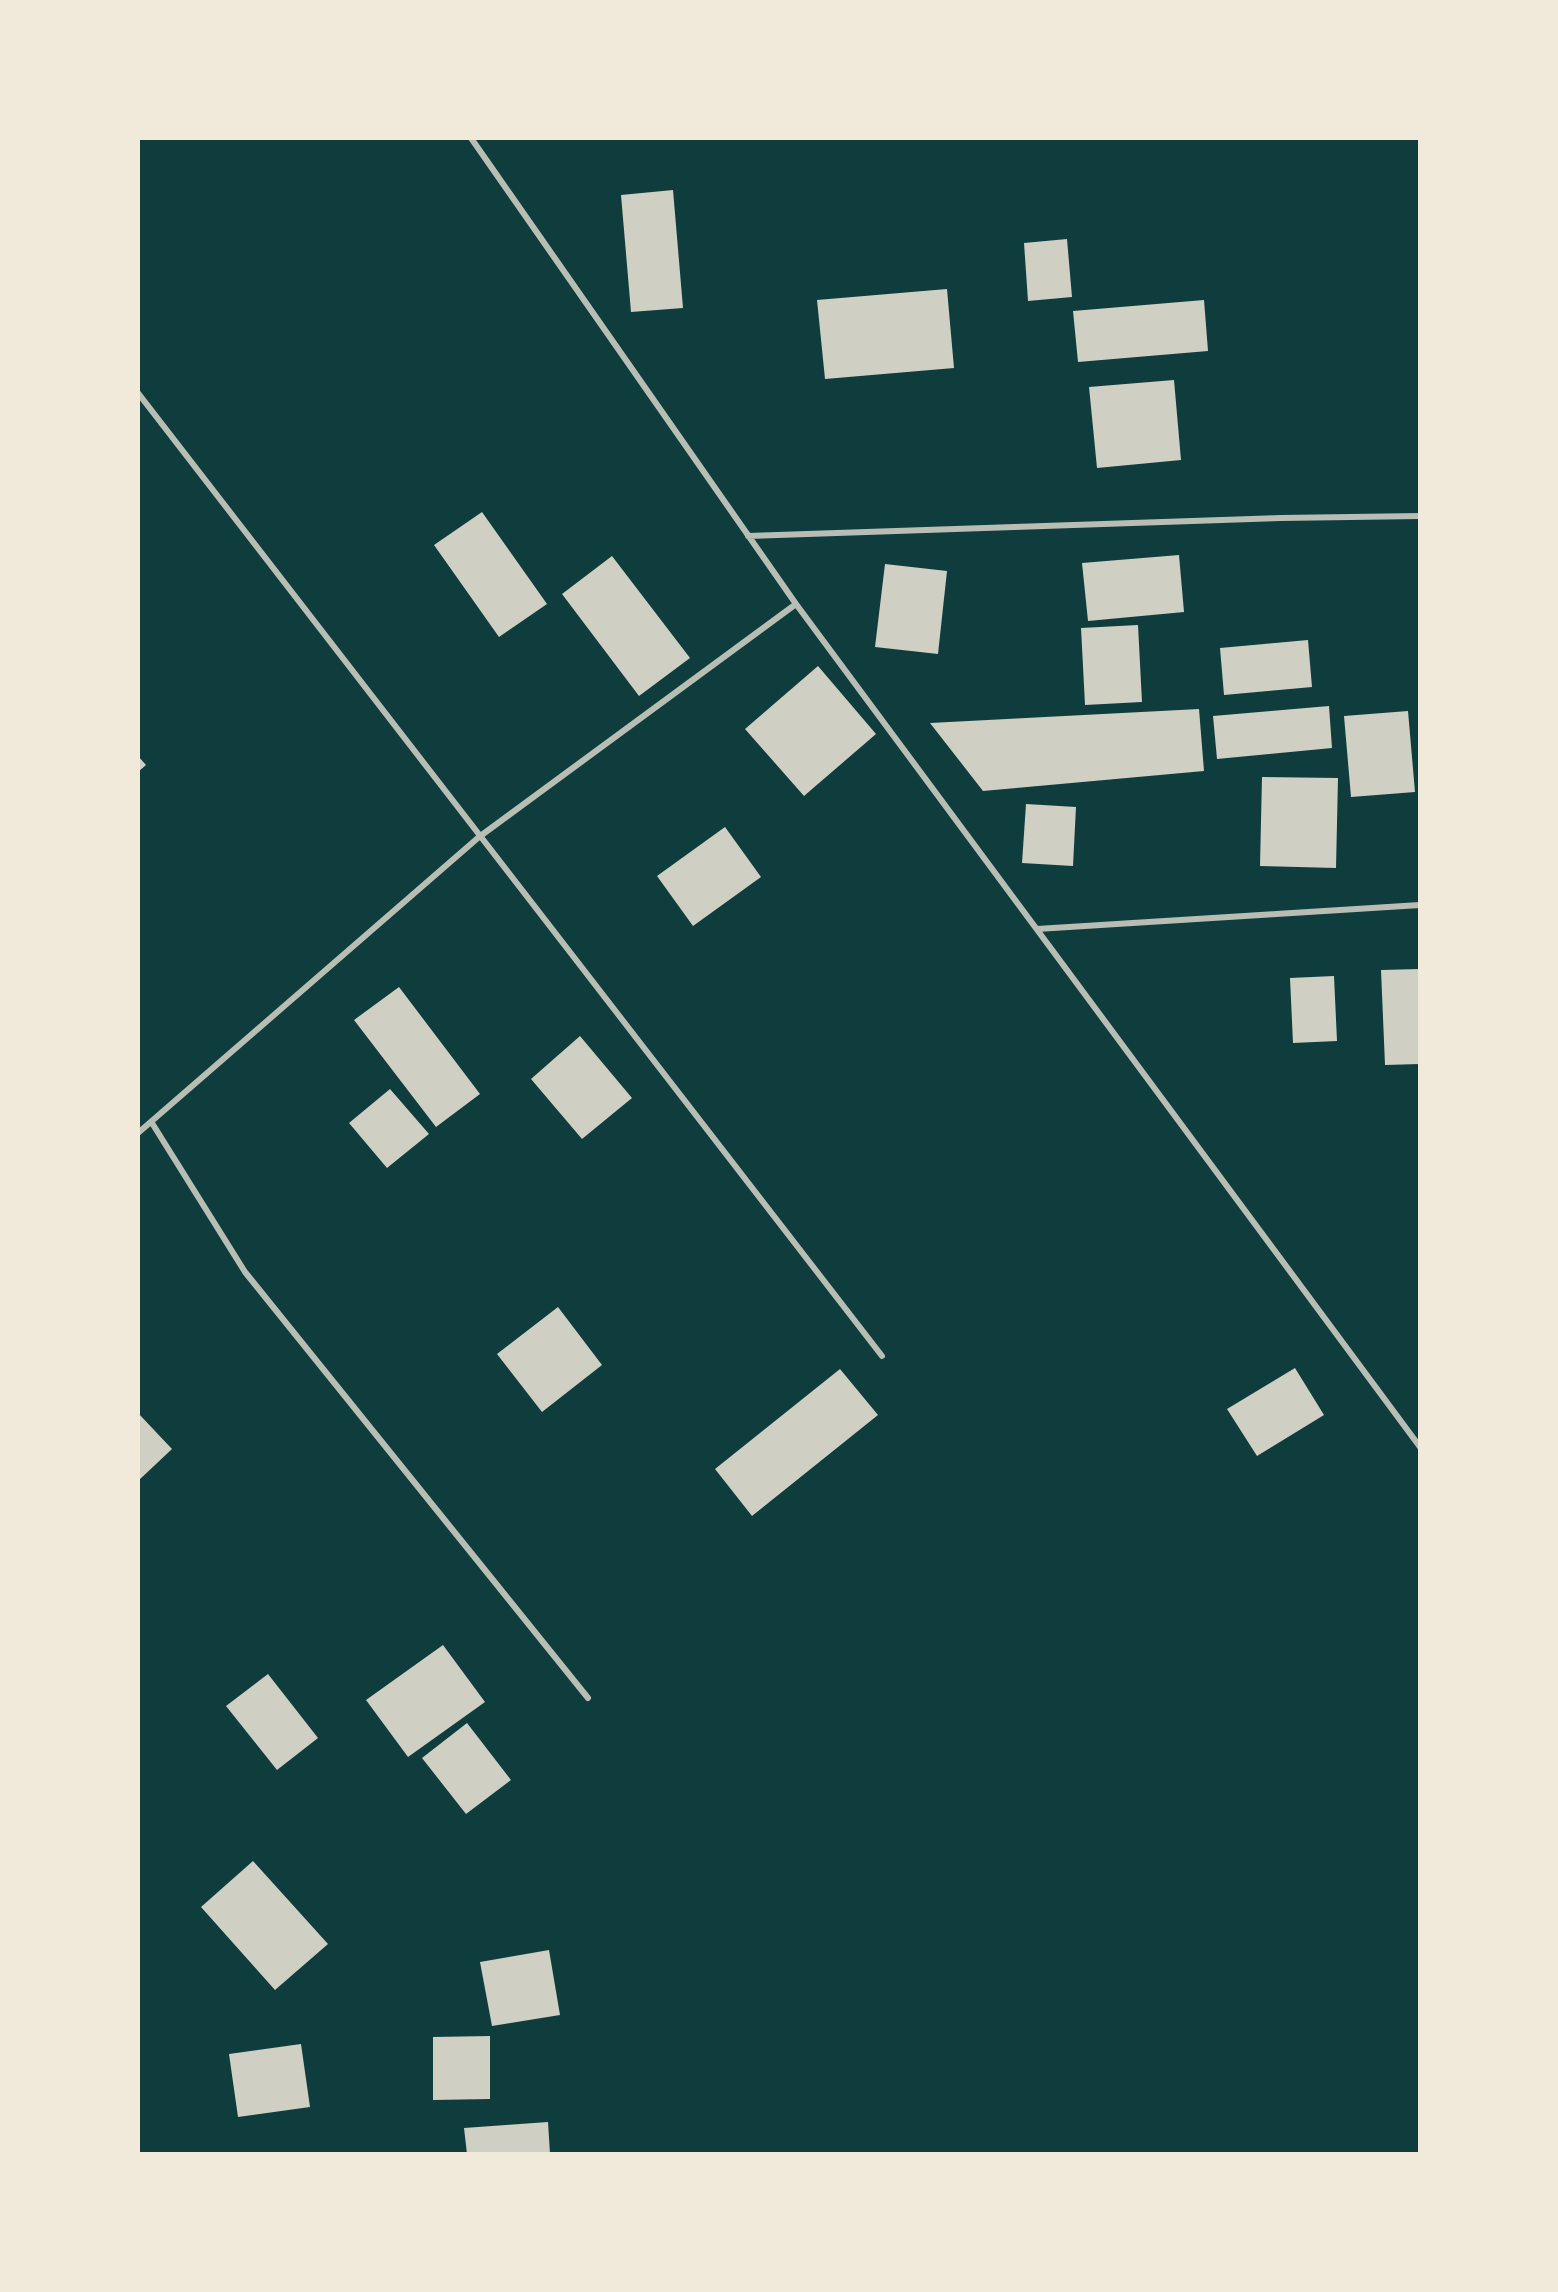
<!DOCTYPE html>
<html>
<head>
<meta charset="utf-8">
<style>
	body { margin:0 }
	#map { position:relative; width:1558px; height:2292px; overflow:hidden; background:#0f3d3e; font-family:"Crimson Pro",serif }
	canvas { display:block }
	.frame { position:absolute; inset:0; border:140px solid #f1e9da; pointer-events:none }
</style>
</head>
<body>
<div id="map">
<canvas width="1558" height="2292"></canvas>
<div class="frame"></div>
</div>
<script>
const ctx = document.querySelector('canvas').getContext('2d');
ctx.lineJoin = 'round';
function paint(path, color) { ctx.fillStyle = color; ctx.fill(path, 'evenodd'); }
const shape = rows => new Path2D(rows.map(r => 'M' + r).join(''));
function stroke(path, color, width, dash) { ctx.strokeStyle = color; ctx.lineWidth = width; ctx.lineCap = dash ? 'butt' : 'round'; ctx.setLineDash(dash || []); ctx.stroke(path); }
paint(shape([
	[673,190,683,308,631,312,621,195],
	[1067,239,1072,297,1028,301,1024,243],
	[947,289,954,368,825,379,817,300],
	[1204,300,1208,351,1078,362,1073,311],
	[1174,380,1181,460,1097,468,1089,387],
	[482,512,547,604,499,637,434,545],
	[1179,555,1184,612,1088,621,1082,563],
	[612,556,690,658,639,696,562,594],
	[885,564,947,571,938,654,875,647],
	[1138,625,1142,702,1085,705,1081,628],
	[1308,640,1312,687,1224,695,1220,648],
	[818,666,876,734,804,796,745,729],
	[1329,706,1332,748,1217,759,1213,716],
	[1199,709,1204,771,983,791,930,723],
	[1408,711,1415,792,1351,797,1344,716],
	[138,756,146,765,138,772],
	[1262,777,1338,778,1336,868,1260,866],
	[1026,804,1076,807,1073,866,1022,863],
	[725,827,761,877,693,926,657,876],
	[1420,969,1420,1064,1385,1065,1381,970],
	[1334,976,1337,1041,1293,1043,1290,978],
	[399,987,480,1094,436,1127,354,1020],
	[580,1036,632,1098,582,1139,531,1079],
	[390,1089,429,1134,387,1168,349,1123],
	[558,1307,602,1365,542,1412,497,1354],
	[1295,1368,1324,1415,1257,1456,1227,1409],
	[840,1369,878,1415,752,1516,715,1469],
	[138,1413,172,1449,138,1481],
	[443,1645,485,1702,408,1757,366,1700],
	[268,1674,318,1738,277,1770,226,1706],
	[467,1723,511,1780,466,1814,422,1758],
	[253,1861,328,1944,275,1990,201,1907],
	[549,1950,560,2015,492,2026,480,1962],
	[490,2036,490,2099,433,2100,433,2037],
	[301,2044,310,2107,238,2117,229,2054],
	[548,2122,550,2154,467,2154,464,2128]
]), '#cfcfc3');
stroke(shape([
	[471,138,796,604,1420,1447],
	[138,393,882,1356],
	[748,536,1281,518,1420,516],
	[1037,929,1420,905],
	[152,1123,245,1272,588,1698],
	[138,1133,479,837,796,604]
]), '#b8beb3', 6);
</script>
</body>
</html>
